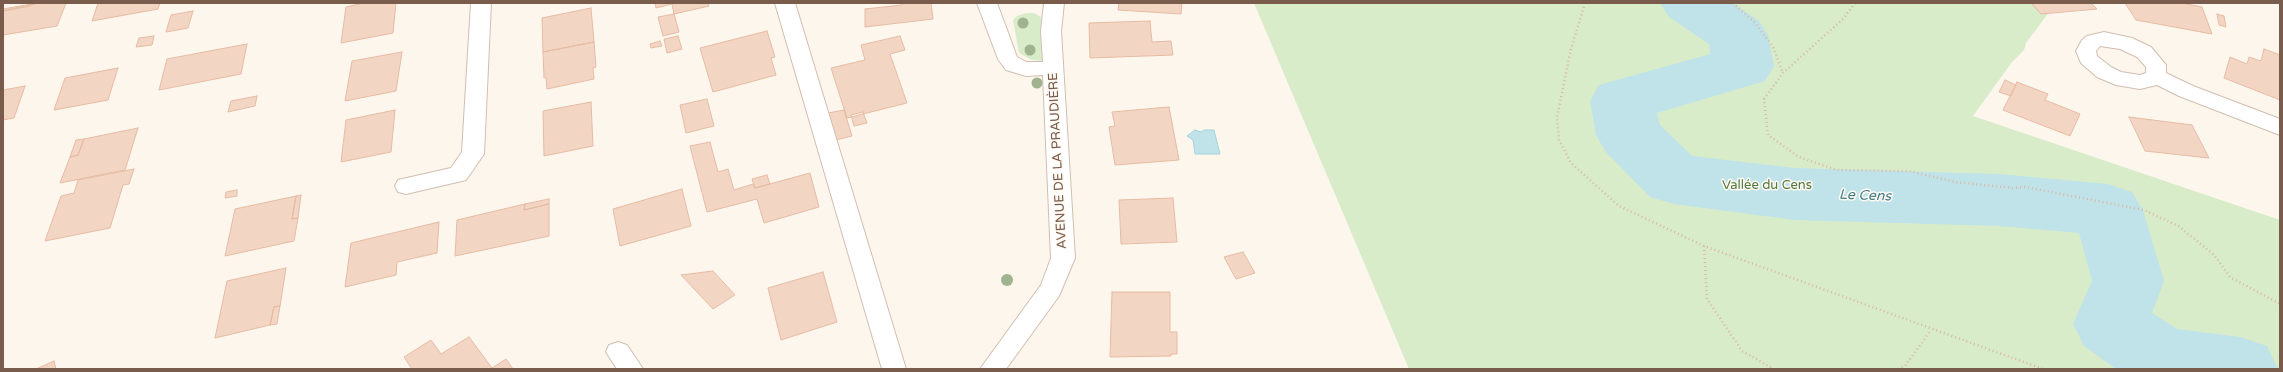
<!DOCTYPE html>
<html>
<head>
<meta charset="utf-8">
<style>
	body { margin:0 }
	#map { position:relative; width:2283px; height:372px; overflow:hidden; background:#fdf6ec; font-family:"Varela Round",sans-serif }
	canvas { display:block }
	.frame { position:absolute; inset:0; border:4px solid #7a5c4d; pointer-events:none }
</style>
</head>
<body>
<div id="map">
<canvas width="2283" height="372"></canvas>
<div class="frame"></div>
</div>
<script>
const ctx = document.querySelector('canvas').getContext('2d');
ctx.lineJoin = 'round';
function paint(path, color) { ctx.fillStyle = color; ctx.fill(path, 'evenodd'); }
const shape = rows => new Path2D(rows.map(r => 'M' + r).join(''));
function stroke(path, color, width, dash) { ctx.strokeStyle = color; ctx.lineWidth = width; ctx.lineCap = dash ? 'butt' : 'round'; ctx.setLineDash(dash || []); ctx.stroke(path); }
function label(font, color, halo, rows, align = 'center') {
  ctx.font = font + ' "Varela Round",sans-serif'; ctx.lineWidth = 3; ctx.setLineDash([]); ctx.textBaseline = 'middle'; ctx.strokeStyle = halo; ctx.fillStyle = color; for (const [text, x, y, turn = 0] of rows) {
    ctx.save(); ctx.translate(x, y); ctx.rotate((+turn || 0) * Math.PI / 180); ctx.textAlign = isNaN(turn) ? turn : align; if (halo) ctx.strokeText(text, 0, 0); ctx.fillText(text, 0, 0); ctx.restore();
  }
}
paint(shape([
	[1254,3,2056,3,2026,43,2024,50,2012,62,1973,116,2280,220,2280,369,1409,369],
	[1026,13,1034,13,1041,17,1045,61,1032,60,1019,53,1013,20,1017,16]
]), '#d8ecc9');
const water = shape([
	[1195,130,1201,132,1204,130,1214,130,1220,154,1195,154,1193,140,1187,136,1195,130]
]);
paint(water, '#bfe3e8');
stroke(water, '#a5d3da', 1);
paint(shape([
	[1660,3,1732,3,1759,21,1768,35,1774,66,1765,81,1657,113,1660,125,1692,156,1795,168,1999,174,2108,184,2132,192,2143,210,2164,281,2152,313,2177,329,2240,337,2267,346,2278,369,2116,369,2084,346,2073,324,2092,281,2079,233,1999,226,1795,220,1674,204,1650,197,1606,152,1596,135,1590,101,1599,85,1710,54,1709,44,1669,17,1660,3]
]), '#bfe3e8');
const building = shape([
	[39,3,66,3,57,26,3,35,3,11,39,3],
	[98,3,160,3,158,9,92,21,98,3],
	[364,3,396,3,393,33,341,43,346,7,364,3],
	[655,3,708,3,709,6,674,14,672,4,656,8,655,3],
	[902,3,931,3,933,19,865,27,865,9,902,5,902,3],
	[1119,3,1182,3,1181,14,1118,10,1119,3],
	[2031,3,2091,3,2097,9,2041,14,2031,3],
	[2125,3,2182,3,2202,7,2212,34,2136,20,2125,3],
	[32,4,31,6,3,11,3,9,32,4],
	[591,8,594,42,543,52,542,18,591,8],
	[193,11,188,28,166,32,171,15,193,11],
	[674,14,679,32,663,36,658,17,674,14],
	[2217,14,2224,16,2226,27,2219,25,2217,14],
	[1150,21,1152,42,1171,41,1173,55,1090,58,1089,23,1150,21],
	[767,31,775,57,771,58,776,75,713,92,700,48,767,31],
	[154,36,152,45,136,47,139,38,154,36],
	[678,36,682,49,667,53,664,39,678,36],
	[900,36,905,50,890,54,907,103,847,118,831,68,865,60,861,45,900,36],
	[660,41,662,46,651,48,650,44,660,41],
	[594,42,596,67,593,68,594,79,547,89,546,77,544,78,543,52,594,42],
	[247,44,241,74,159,90,167,59,247,44],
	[2264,49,2280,55,2280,100,2224,78,2230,57,2247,64,2249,57,2261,61,2264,49],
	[402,52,396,91,345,101,352,61,402,52],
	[118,68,108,100,54,110,65,78,118,68],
	[2005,80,2016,85,2011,96,1999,92,2005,80],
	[2017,82,2048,94,2045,100,2080,114,2070,136,2003,110,2017,82],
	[25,86,14,118,3,120,3,90,25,86],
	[257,96,255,106,228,112,231,101,257,96],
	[707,99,714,126,686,133,680,105,707,99],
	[591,102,593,146,544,156,543,111,591,102],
	[1169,107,1179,160,1115,165,1109,127,1115,126,1112,112,1169,107],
	[395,110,391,152,341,162,346,120,395,110],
	[844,110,852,136,836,140,828,113,844,110],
	[863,112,867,123,854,126,851,115,863,112],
	[2129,117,2192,125,2209,158,2145,151,2129,117],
	[138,128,125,170,60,183,70,157,78,155,84,139,138,128],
	[84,139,78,155,70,157,76,140,84,139],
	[710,142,718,172,728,169,734,190,753,184,755,188,810,173,819,207,764,223,757,199,707,212,690,146,710,142],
	[134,169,129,184,123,185,110,228,45,241,61,196,74,193,78,180,134,169],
	[767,175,770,184,755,188,752,179,767,175],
	[682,189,691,226,620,246,613,209,682,189],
	[237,190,237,196,225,198,226,192,237,190],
	[301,195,298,218,292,219,296,196,301,195],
	[296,196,292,219,298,218,294,241,225,256,235,209,296,196],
	[1173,198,1177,242,1121,244,1119,200,1173,198],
	[549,199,549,204,524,210,525,204,549,199],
	[525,204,524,210,549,204,549,236,455,256,457,220,525,204],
	[439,222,437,253,397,262,396,275,345,287,351,243,439,222],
	[1243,252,1255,273,1236,279,1224,257,1243,252],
	[286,268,280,306,274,307,270,325,215,338,227,281,286,268],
	[713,271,735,295,713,309,681,275,713,271],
	[823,272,837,322,781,340,768,288,823,272],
	[1112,292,1170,292,1170,332,1177,332,1177,354,1171,354,1171,356,1110,357,1112,292],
	[280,306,277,324,270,325,274,307,280,306],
	[469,337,492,368,506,359,513,369,412,369,404,357,431,340,441,354,469,337],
	[54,361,56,369,36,369,54,361]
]);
paint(building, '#f3d5c3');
stroke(building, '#e6bba3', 1);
const minor = shape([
	[471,3,491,3,484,154,466,180,406,194,398,192,395,186,398,180,451,168,462,152,471,3],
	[775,3,795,3,906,369,882,369,775,3],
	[977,3,997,3,1017,57,1026,62,1043,62,1041,31,1044,3,1064,3,1061,31,1075,258,1059,296,1006,369,980,369,1041,285,1051,258,1043,75,1026,76,1006,70,998,59,977,3],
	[2104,32,2132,38,2151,47,2166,65,2166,73,2193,86,2280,119,2280,135,2179,96,2157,85,2140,89,2116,85,2097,77,2081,63,2076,51,2082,40,2087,36,2104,32],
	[2100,46,2120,49,2137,57,2146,67,2146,73,2140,75,2121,72,2111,67,2097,56,2096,51,2100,46],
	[618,342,627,345,643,369,617,369,606,352,609,345,618,342]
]);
stroke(minor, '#d1beb0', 2);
stroke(shape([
	[1585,3,1571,49,1557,117,1559,140,1571,163,1619,206,1704,246,2043,369],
	[1733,3,1755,23,1773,47,1783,73],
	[1855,3,1843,19,1783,73,1764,99,1768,135,1799,157,1837,170,1909,171,1955,182,2013,188,2025,187,2144,210,2180,227,2214,255,2230,277,2280,304],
	[1704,246,1707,299,1742,351,1774,369],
	[1898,369,1905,366,1931,330]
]), '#d9b8a5', 2.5, [1, 3]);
paint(minor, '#fff');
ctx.fillStyle = '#a0b28e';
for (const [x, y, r] of [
	[1023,23,5.5],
	[1030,50,5.5],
	[1037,83,5.5],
	[1007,280,6]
]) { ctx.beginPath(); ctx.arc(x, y, r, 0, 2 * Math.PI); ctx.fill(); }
label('13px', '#7a5c4d', '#fffaf3', [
	["AVENUE DE LA PRAUDIÈRE",1058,161,-93]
]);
label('13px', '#537a41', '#fffaf3', [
	["Vallée du Cens",1767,186]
]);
label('italic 14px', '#437c86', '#fffaf3', [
	["Le Cens",1865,196,2]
]);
</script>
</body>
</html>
